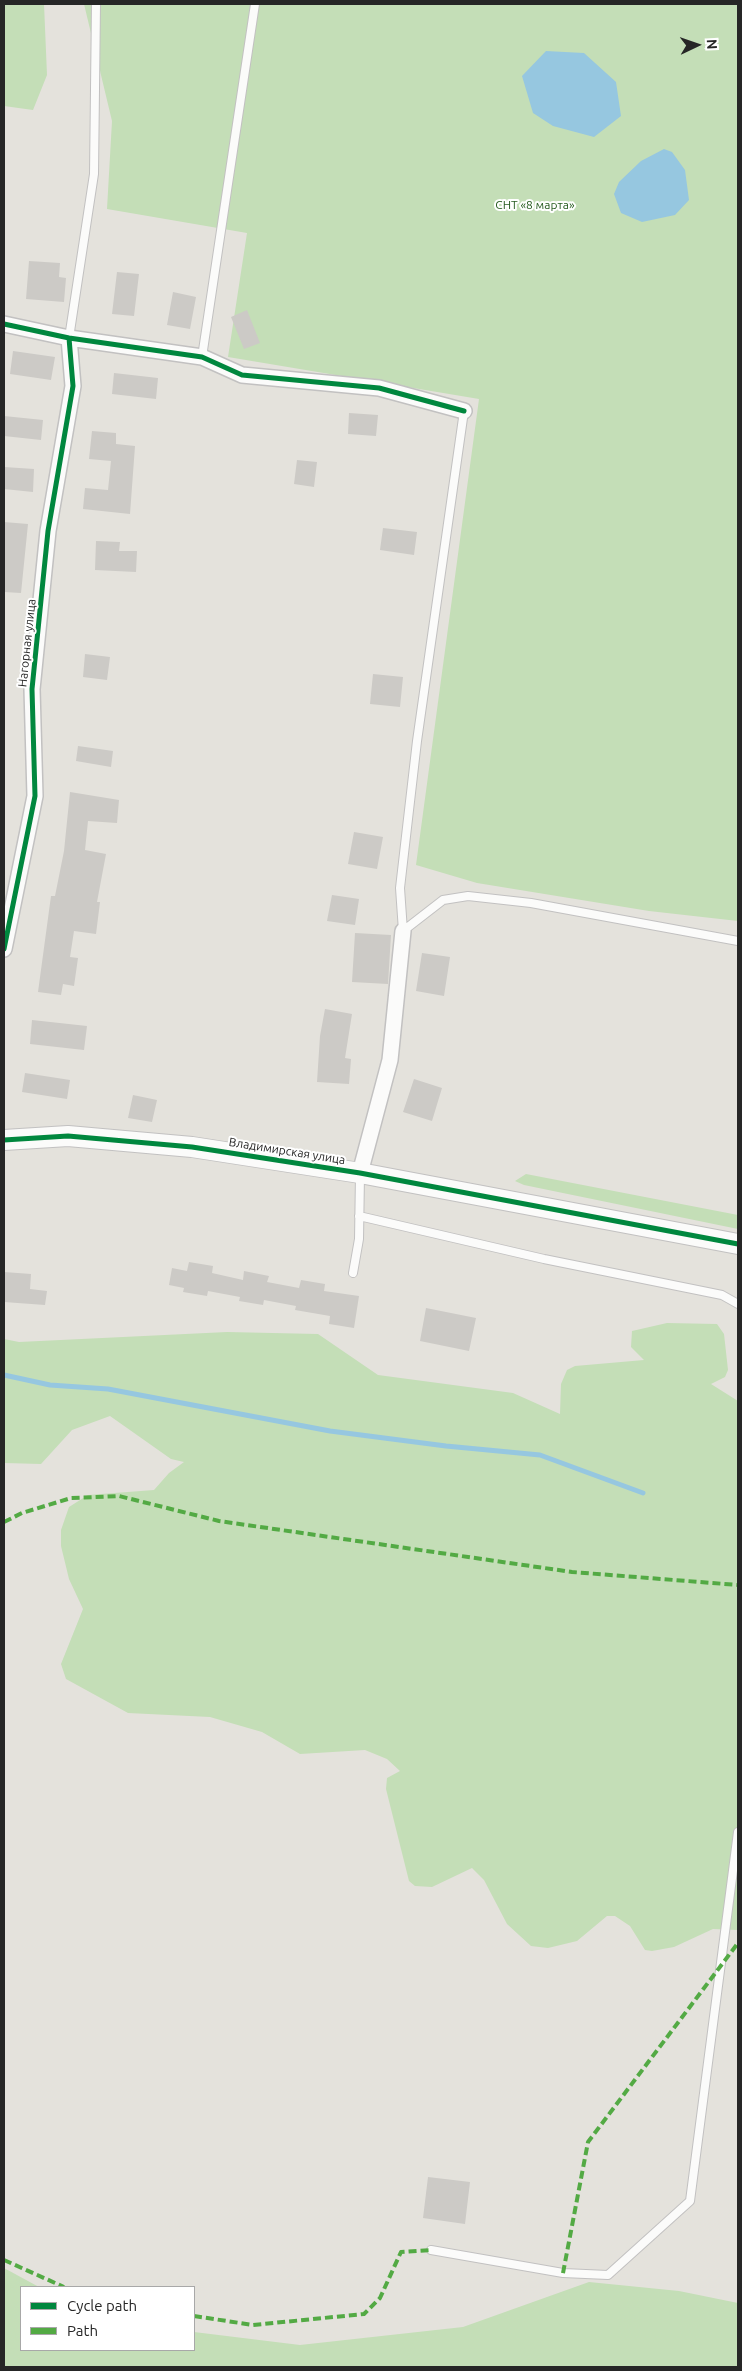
<!DOCTYPE html>
<html>
<head>
<meta charset="utf-8">
<style>
	body { margin:0 }
	#map { position:relative; width:742px; height:2371px; overflow:hidden; background:#e4e2dc; font-family:Ubuntu,sans-serif }
	canvas { display:block }
	.frame { position:absolute; inset:0; border:5px solid #262626; pointer-events:none }
	.legend { position:absolute; left:20px; top:2286px; width:175px; height:65px; box-sizing:border-box; background:#fff; border:1px solid #a8a8a8; margin:0; padding:6px 9px; list-style:none; font-size:15px; color:#262626 }
	.legend li { display:flex; align-items:center; gap:10px; height:25px }
	.legend b { width:25px; border:1px solid #a8a8a8 }
	.north { position:absolute; left:672px; top:20px; width:50px; height:50px; -webkit-text-stroke:4px #fff; paint-order:stroke; rotate:87deg; font-size:14px; font-weight:700; line-height:20px; text-align:center; color:#262626 }
	.north::after { content:''; display:block; margin:auto; width:18px; height:22px; background:#262626; clip-path:polygon(50% 0,100% 100%,50% 72%,0 100%) }
</style>
</head>
<body>
<div id="map">
<canvas width="742" height="2371"></canvas>
<div class="frame"></div>
<ul class="legend">
<li><b style="height:6px;background:#00873e"></b>Cycle path</li>
<li><b style="height:6px;background:#53aa44"></b>Path</li>
</ul>
<div class="north">N</div>
</div>
<script>
const ctx = document.querySelector('canvas').getContext('2d');
ctx.lineJoin = 'round';
function paint(path, color) { ctx.fillStyle = color; ctx.fill(path, 'evenodd'); }
const shape = rows => new Path2D(rows.map(r => 'M' + r).join(''));
function stroke(path, color, width, dash) { ctx.strokeStyle = color; ctx.lineWidth = width; ctx.lineCap = dash ? 'butt' : 'round'; ctx.setLineDash(dash || []); ctx.stroke(path); }
function label(font, color, halo, rows, align = 'center') {
  ctx.font = font + ' Ubuntu,sans-serif'; ctx.lineWidth = 4; ctx.setLineDash([]); ctx.textBaseline = 'middle'; ctx.strokeStyle = halo; ctx.fillStyle = color; for (const [text, x, y, turn = 0] of rows) {
    ctx.save(); ctx.translate(x, y); ctx.rotate((+turn || 0) * Math.PI / 180); ctx.textAlign = isNaN(turn) ? turn : align; if (halo) ctx.strokeText(text, 0, 0); ctx.fillText(text, 0, 0); ctx.restore();
  }
}
paint(shape([
	[4,4,44,4,47,75,33,110,4,106],
	[84,4,738,4,738,921,649,911,477,883,416,865,479,399,228,357,247,233,107,209,112,121],
	[526,1174,738,1215,738,1229,524,1185,515,1181],
	[667,1323,717,1324,724,1334,728,1370,725,1377,711,1384,738,1401,738,1930,713,1929,674,1947,652,1951,645,1950,630,1926,615,1916,607,1916,577,1941,548,1948,531,1946,507,1924,484,1880,472,1868,432,1887,415,1886,409,1881,386,1789,387,1778,400,1771,387,1759,365,1750,300,1754,262,1732,210,1717,128,1713,66,1679,61,1664,83,1609,69,1579,61,1546,61,1530,69,1507,88,1495,154,1490,169,1473,184,1462,171,1459,110,1416,72,1430,41,1464,4,1463,4,1339,19,1342,227,1332,318,1334,378,1375,513,1393,560,1414,561,1384,567,1370,575,1366,644,1360,631,1347,632,1331],
	[4,2268,39,2287,21,2287,21,2350,194,2350,194,2332,300,2345,463,2327,589,2282,679,2291,738,2303,738,2367,4,2367]
]), '#c4deb7');
paint(shape([
	[546,51,584,53,616,82,621,116,594,137,553,126,533,113,522,76],
	[664,149,672,152,685,170,689,200,675,215,642,222,621,213,614,194,619,182,641,161]
]), '#96c7e0');
stroke(shape([
	[4,1375,50,1385,108,1389,330,1431,446,1446,540,1455,643,1493]
]), '#96c7e0', 5);
paint(shape([
	[29,261,60,263,59,277,66,278,64,302,26,299],
	[117,272,139,274,134,316,112,314],
	[173,292,196,297,190,329,167,325],
	[247,310,260,343,244,349,231,317],
	[13,351,55,357,51,380,10,374],
	[114,373,158,378,156,399,112,394],
	[349,413,378,415,376,436,348,434],
	[4,416,43,420,41,440,4,436],
	[92,431,116,433,116,444,135,446,130,514,83,509,85,488,108,490,111,461,89,459],
	[297,460,317,462,314,487,294,484],
	[4,467,34,469,33,492,4,489],
	[4,522,28,524,21,593,4,592],
	[383,528,417,532,414,555,380,550],
	[96,541,120,542,119,551,137,551,136,572,95,570],
	[85,654,110,657,107,680,83,677],
	[373,674,403,677,400,707,370,704],
	[78,746,113,751,111,767,76,761],
	[70,792,119,800,117,823,88,821,85,850,106,854,97,902,100,902,96,934,74,931,70,957,78,958,74,986,63,984,61,995,38,992,51,896,55,896,64,851],
	[354,832,383,837,377,869,348,864],
	[332,895,359,899,355,925,327,921],
	[355,933,391,935,388,984,352,982],
	[422,953,450,957,444,996,416,991],
	[325,1009,352,1014,345,1058,351,1059,349,1084,317,1082,320,1036],
	[32,1020,87,1026,84,1050,30,1044],
	[25,1073,70,1080,67,1099,22,1092],
	[414,1079,442,1088,432,1121,403,1112],
	[133,1095,157,1100,152,1122,128,1118],
	[189,1262,213,1266,212,1273,243,1280,244,1271,269,1276,267,1282,299,1288,301,1280,325,1284,324,1291,359,1296,354,1328,329,1324,330,1316,295,1310,296,1306,264,1300,263,1305,239,1301,240,1297,208,1291,207,1296,183,1292,184,1288,169,1285,172,1268,187,1271],
	[4,1272,31,1274,30,1289,47,1291,45,1305,4,1302],
	[426,1308,476,1318,469,1351,420,1341],
	[428,2177,470,2182,465,2224,423,2218]
]), '#cccac6');
const lane = shape([
	[69,338,94,174,96,4],
	[202,357,255,4],
	[403,931,400,888,417,741,464,411],
	[403,931,443,900,468,896,531,903,738,941],
	[359,1216,544,1259,722,1295,738,1304],
	[353,1273,359,1239,360,1175],
	[431,2250,563,2273,608,2275,690,2201,738,1832]
]);
const street = shape([
	[4,324,69,338,202,357,242,375,379,388,464,411],
	[4,949,35,796,32,689,48,531,73,386,69,338],
	[360,1173,390,1060,403,931]
]);
const secondary = shape([
	[4,1140,68,1136,192,1147,360,1173,738,1244]
]);
stroke(lane, '#c2c1c1', 10);
stroke(street, '#c2c1c1', 18);
stroke(secondary, '#c2c1c1', 22);
stroke(lane, '#fbfbfa', 8);
stroke(street, '#fbfbfa', 15);
stroke(secondary, '#fbfbfa', 20);
stroke(shape([
	[4,1522,22,1513,71,1498,119,1496,219,1521,572,1572,738,1585],
	[4,2260,64,2287],
	[563,2273,588,2142,738,1943],
	[194,2316,253,2325,364,2314,380,2298,401,2252,431,2250]
]), '#53aa44', 4, [8, 4]);
stroke(shape([
	[4,324,69,338,202,357,242,375,379,388,464,411],
	[4,949,35,796,32,689,48,531,73,386,69,338],
	[4,1140,68,1136,192,1147,360,1173,738,1244]
]), '#00873e', 5);
label('12px', '#265b1f', '#fff', [
	["СНТ «8 марта»",535,205]
]);
label('12px', '#262626', '#fff', [
	["Нагорная улица",27,643,-84],
	["Владимирская улица",287,1151,9]
]);
</script>
</body>
</html>
